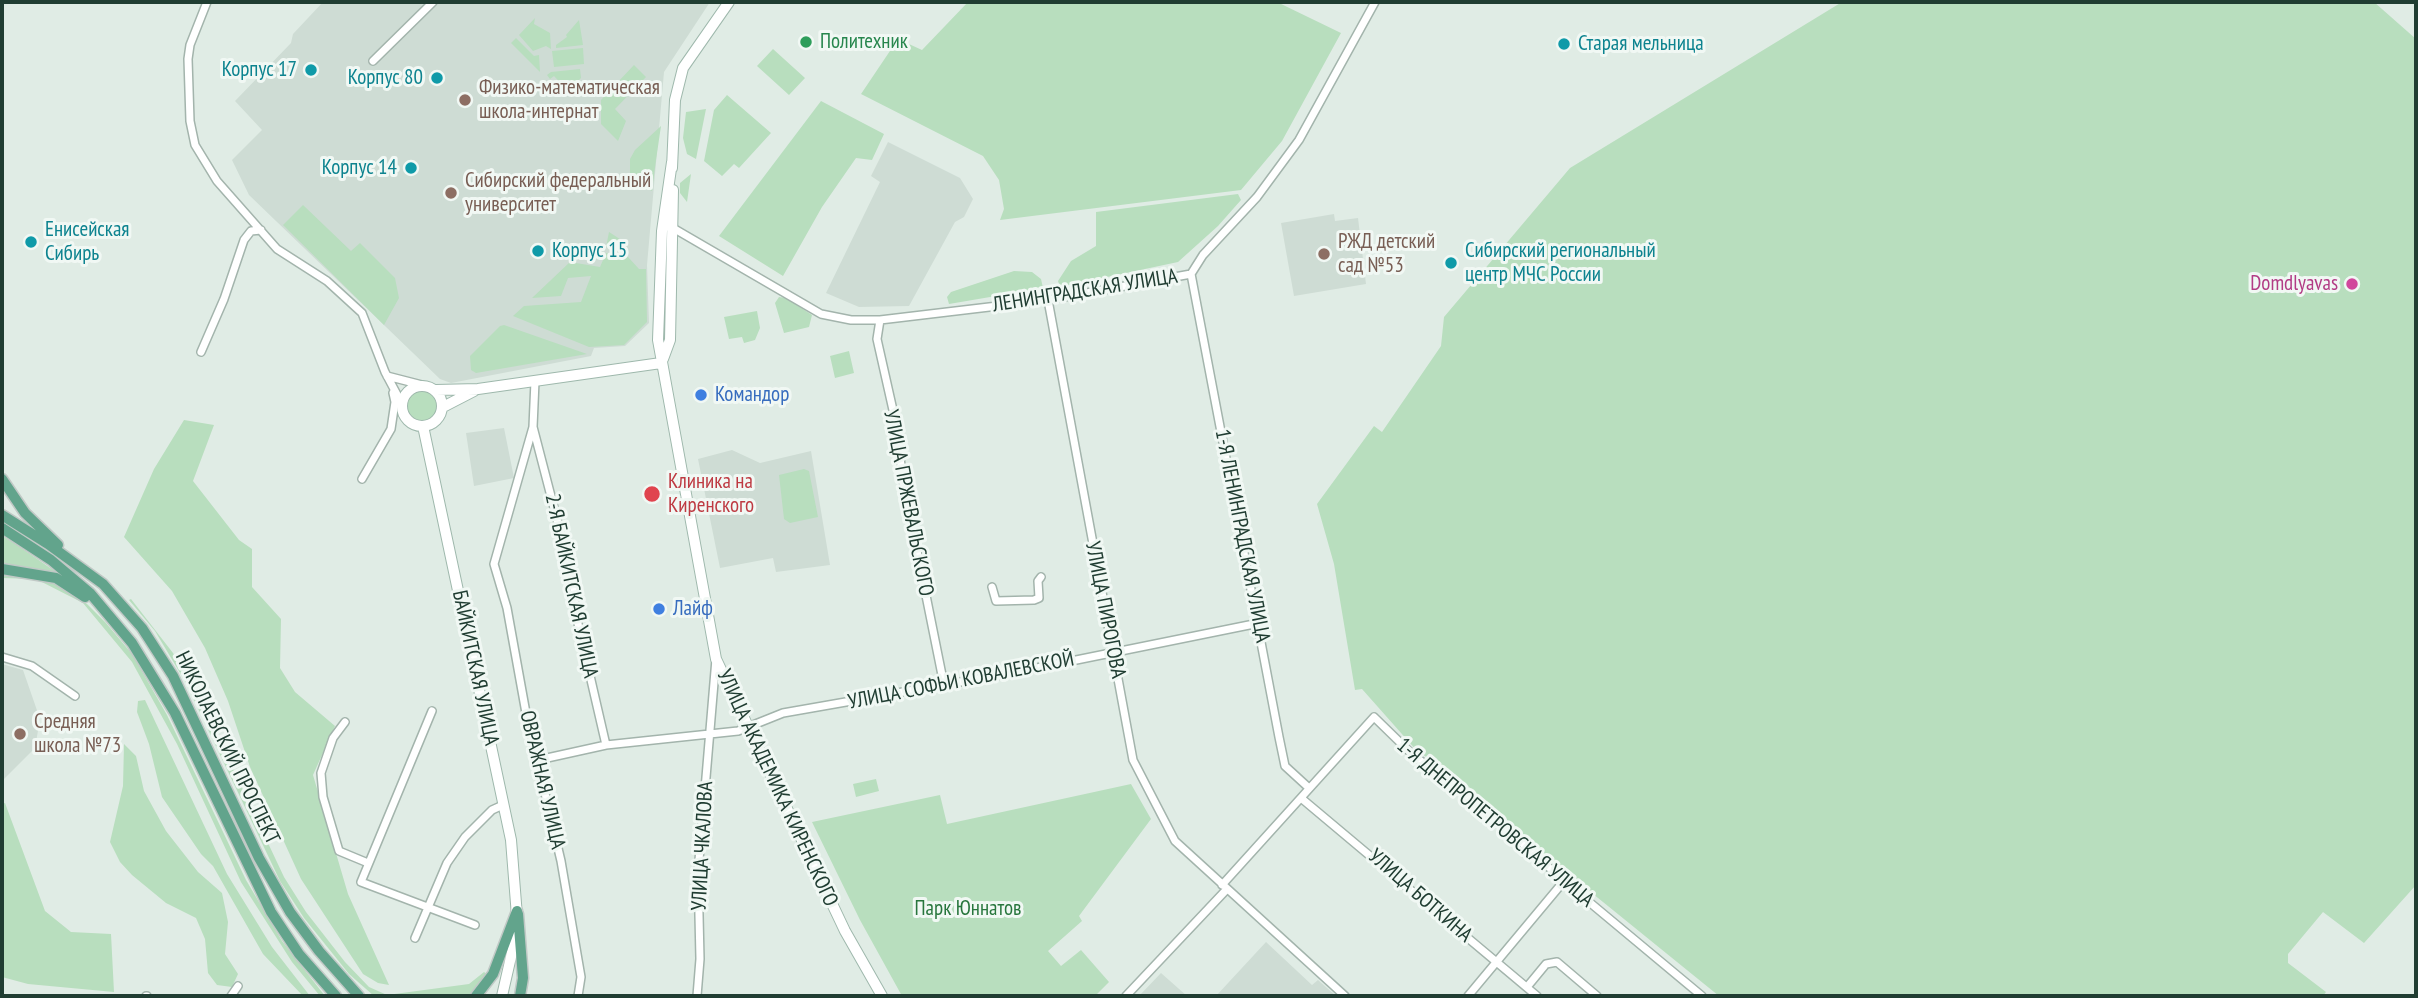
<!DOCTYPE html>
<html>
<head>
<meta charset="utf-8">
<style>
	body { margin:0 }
	#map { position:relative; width:2418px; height:998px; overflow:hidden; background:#e0ece5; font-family:"PT Sans Narrow",sans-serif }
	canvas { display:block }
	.frame { position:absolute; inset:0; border:4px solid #203d32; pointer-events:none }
</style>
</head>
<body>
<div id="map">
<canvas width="2418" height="998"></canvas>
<div class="frame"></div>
</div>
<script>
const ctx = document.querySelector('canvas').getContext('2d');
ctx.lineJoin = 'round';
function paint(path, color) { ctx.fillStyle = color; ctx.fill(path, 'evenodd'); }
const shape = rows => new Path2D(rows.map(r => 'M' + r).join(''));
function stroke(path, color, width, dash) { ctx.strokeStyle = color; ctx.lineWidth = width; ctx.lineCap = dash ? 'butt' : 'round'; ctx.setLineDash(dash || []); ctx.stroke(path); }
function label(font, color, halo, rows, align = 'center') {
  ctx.font = font + ' "PT Sans Narrow",sans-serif'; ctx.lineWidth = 6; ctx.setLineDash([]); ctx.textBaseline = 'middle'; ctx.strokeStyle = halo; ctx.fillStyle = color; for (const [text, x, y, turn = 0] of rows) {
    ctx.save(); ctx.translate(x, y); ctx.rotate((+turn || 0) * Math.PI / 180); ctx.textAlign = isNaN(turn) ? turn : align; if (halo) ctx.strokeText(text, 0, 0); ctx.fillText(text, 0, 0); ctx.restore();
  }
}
paint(shape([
	[323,2,710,2,664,72,647,265,649,323,625,346,594,348,591,356,451,383,440,379,249,195,232,160,262,130,235,101,291,43,293,34],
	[888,142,960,178,973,199,964,217,955,222,909,306,859,307,826,293,880,182,871,176],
	[1334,214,1335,221,1358,218,1366,284,1294,296,1281,223],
	[504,428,514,478,474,486,466,433],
	[732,450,760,463,811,451,830,565,776,572,773,558,720,568,698,459],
	[2,664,23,670,40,719,35,748,2,781],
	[1266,942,1312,985,1318,980,1336,996,1216,996],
	[1161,973,1187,996,1139,996]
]), '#cedcd4');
paint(shape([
	[968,2,1277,2,1341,33,1282,141,1241,190,1000,220,1004,209,999,180,983,156,861,94,898,39,922,50],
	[1842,2,2374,2,2416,39,2416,885,2364,943,2323,912,2288,954,2288,963,2326,992,2323,996,1719,996,1545,855,1458,777,1417,751,1362,689,1355,690,1334,564,1317,504,1374,426,1382,432,1441,346,1444,317,1570,168],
	[535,18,534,24,550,33,551,49,546,46,533,51,519,35],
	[579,20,583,45,556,48,556,45,567,37,566,35],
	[516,38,534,56,539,55,540,72,511,43],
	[583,48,584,64,554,67,552,51],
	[773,49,805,78,789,95,757,66],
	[634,65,646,77,615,109,626,121,618,141,601,124,601,100],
	[580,69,581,78,568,91,554,76,550,79,547,75,551,72],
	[727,95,771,133,739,168,734,164,722,176,704,161,714,110],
	[821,101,884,134,872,160,856,158,822,207,783,276,719,236],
	[706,109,696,159,687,154,683,138,686,112],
	[661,126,656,160,652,191,638,183,630,174,630,159,635,150],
	[691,174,687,202,680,193,680,183],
	[1238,194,1241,200,1218,226,1178,262,1060,287,1058,281,1071,261,1096,246,1096,212],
	[303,205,351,251,360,243,395,278,399,298,384,325,283,225],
	[609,232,626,243,628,251,606,247],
	[606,253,628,257,639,269,646,269,647,322,624,345,589,347,513,316,524,306,581,302,591,276,568,278,561,296,532,298,570,262,600,267],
	[1014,271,1032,272,1041,279,1043,288,949,304,947,297,951,292],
	[779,297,786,298,812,315,809,327,784,333,775,303],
	[757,311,760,328,755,340,744,343,742,337,729,339,724,317],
	[504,325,587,354,476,373,471,370,470,356,500,326],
	[849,351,854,373,835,378,830,356],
	'406 405a16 16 0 1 1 32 0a16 16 0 1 1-32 0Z',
	[184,420,214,425,193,481,239,540,252,549,252,587,281,619,280,668,295,692,335,726,313,775,348,894,389,985,378,983,363,974,301,879,250,767,228,701,205,648,172,591,124,537,154,469],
	[804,469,809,471,818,517,790,523,784,519,779,475],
	[2,536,14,543,56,572,2,564],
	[2,574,30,576,51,582,72,593,87,604,106,623,132,654,167,715,246,880,282,941,325,996,320,996,292,962,241,882,177,744,132,662,83,603,36,579,2,578],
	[131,599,187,671,284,877,306,912,345,962,369,987,387,995,469,984,484,972,488,975,471,994,374,996,349,974,304,918,280,881,186,683,155,631,129,600],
	[145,700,227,874,272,947,310,996,303,996,263,954,213,866,201,854,162,797,149,744,137,712,138,701],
	[124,744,136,756,144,791,166,831,198,872,222,893,228,922,225,954,238,974,232,987,217,985,208,973,205,939,196,918,166,903,132,875,120,862,110,842,123,786],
	[876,779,879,791,856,797,853,784],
	[1131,784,1151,819,1079,916,1082,921,1048,951,1061,966,1081,950,1109,982,1095,996,902,996,860,920,812,822,940,795,947,824],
	[5,803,45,911,71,932,111,934,114,992,28,984,2,977,2,804]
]), '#b8debe');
const minor = shape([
	[207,2,190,45,188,59,190,121,195,145,217,181,277,249,327,281,362,313,385,372,402,404],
	[373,61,433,2],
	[673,228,821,314,851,320,880,320,1048,300,1191,274,1203,255,1257,197,1299,140,1375,2],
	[1191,274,1279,737,1285,766,1309,788],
	[1048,300,1133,760,1175,841,1345,996],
	[880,320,877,339,895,419,903,481,944,685],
	[201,352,224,299,244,240,251,231,261,230],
	[387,376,422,385],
	[535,381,533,427,494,564,507,608,526,713,561,861,581,977,578,996],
	[533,427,573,581,576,615,606,745],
	[362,479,391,429,395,402,393,393],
	[992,587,996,601,1034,600,1039,598,1038,581,1041,577],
	[2,657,32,666,75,696],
	[432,711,361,882,475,925],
	[345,722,333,738,321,773,323,797,339,851,368,863],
	[538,760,606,745,738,731,783,713,1017,672,1259,623],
	[1301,798,1537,996],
	[1222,885,1374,717,1413,755,1483,808,1564,881,1702,996],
	[415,938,447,863,465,837,492,810,503,805],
	[1527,987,1546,964,1557,962,1597,996],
	[146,996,147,996],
	[231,996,238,986],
	[697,996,700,959,698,872,716,659],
	[1126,996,1227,889],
	[1468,996,1564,881]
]);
const secondary = shape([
	[672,162,662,231,658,340,716,659,845,931,882,996],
	[672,168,675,100,683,68,729,2],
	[663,359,670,340,673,190],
	'402 406a20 20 0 1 1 40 0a20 20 0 1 1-40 0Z',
	[436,390,478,389,661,363],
	[443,407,474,391],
	[423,426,511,840,517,916],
	[502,996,516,935]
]);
const primary = shape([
	[2,479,25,513,58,545],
	[2,515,48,544,103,584,142,628,173,676,259,858,290,912,319,951,359,996],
	[2,528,51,560,90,593,132,643,175,713,271,912,299,954,336,996],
	[2,569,56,578,85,597],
	[518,914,523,978,520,996],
	[476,996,493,974,517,911]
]);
stroke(minor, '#a3b4ac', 10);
stroke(secondary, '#9eb8ac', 12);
stroke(primary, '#c1c9c6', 13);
stroke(minor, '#fff', 7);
stroke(secondary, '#fff', 10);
stroke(primary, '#62a48c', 10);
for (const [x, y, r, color] of [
	[806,42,7,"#2e9e5b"],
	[1564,44,7,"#0f9aa8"],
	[311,70,7,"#0f9aa8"],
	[437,78,7,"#0f9aa8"],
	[465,100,7,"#8d6e63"],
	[411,168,7,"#0f9aa8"],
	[451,193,7,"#8d6e63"],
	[31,242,7,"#0f9aa8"],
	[538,251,7,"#0f9aa8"],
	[1324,254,7,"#8d6e63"],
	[1451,263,7,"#0f9aa8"],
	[2352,284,7,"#d1479c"],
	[701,395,7,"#3f7fe0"],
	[652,494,9,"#e0444e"],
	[659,609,7,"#3f7fe0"],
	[20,734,7,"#8d6e63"]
]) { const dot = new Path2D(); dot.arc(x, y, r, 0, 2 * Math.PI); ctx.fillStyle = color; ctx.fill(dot); stroke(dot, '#f1f8f4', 2.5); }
label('21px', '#27864d', '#f1f8f4', [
	["Политехник",820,42]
], 'left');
label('21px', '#0d838f', '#f1f8f4', [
	["Старая мельница",1578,44],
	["Корпус 17",297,70,"right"],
	["Корпус 80",423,78,"right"],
	["Корпус 14",397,168,"right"],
	["Енисейская",45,230],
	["Сибирь",45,254],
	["Корпус 15",552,251],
	["Сибирский региональный",1465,251],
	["центр МЧС России",1465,275]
], 'left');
label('21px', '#785e54', '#f1f8f4', [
	["Физико-математическая",479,88],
	["школа-интернат",479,112],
	["Сибирский федеральный",465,181],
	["университет",465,205],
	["РЖД детский",1338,242],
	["сад №53",1338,266],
	["Средняя",34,722],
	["школа №73",34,746]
], 'left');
label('21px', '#b23c85', '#f1f8f4', [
	["Domdlyavas",2338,284]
], 'right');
label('21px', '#203d32', '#f1f8f4', [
	["ЛЕНИНГРАДСКАЯ УЛИЦА",1085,291,-9],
	["УЛИЦА ПРЖЕВАЛЬСКОГО",908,503,79],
	["1-Я ЛЕНИНГРАДСКАЯ УЛИЦА",1242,536,79],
	["2-Я БАЙКИТСКАЯ УЛИЦА",571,586,78],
	["УЛИЦА ПИРОГОВА",1105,610,79],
	["БАЙКИТСКАЯ УЛИЦА",475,668,78],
	["УЛИЦА СОФЬИ КОВАЛЕВСКОЙ",961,681,-11],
	["НИКОЛАЕВСКИЙ ПРОСПЕКТ",227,748,64],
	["ОВРАЖНАЯ УЛИЦА",542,780,77],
	["УЛИЦА АКАДЕМИКА КИРЕНСКОГО",777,788,65],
	["1-Я ДНЕПРОПЕТРОВСКАЯ УЛИЦА",1495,823,40],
	["УЛИЦА ЧКАЛОВА",703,846,-87],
	["УЛИЦА БОТКИНА",1420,896,41]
]);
label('21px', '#366cbe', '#f1f8f4', [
	["Командор",715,395],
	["Лайф",673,609]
], 'left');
label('21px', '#be3a42', '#f1f8f4', [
	["Клиника на",668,482],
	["Киренского",668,506]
], 'left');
label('21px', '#28763d', '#f1f8f4', [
	["Парк Юннатов",968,909]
]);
</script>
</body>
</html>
